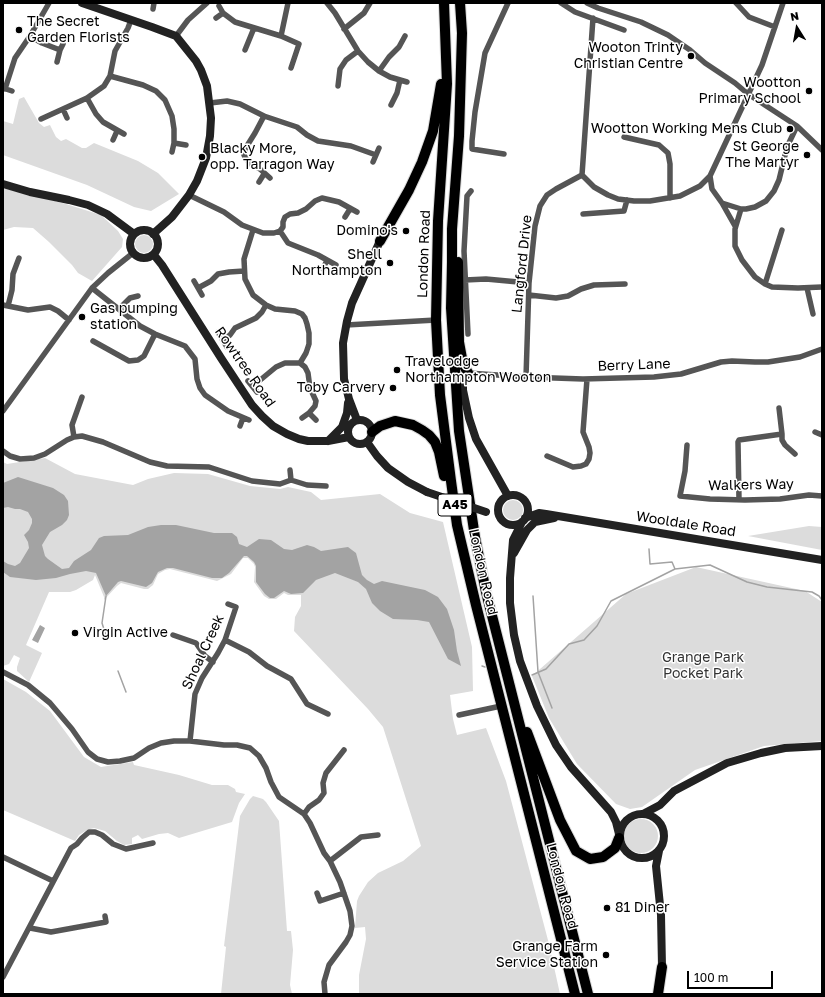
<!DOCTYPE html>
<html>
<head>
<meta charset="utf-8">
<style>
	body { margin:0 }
	#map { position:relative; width:825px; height:997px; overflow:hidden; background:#fff; font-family:"Golos Text",sans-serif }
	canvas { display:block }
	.frame { position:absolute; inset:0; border:4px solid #000; pointer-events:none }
	.north { position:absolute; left:777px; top:8px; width:40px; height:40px; -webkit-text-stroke:3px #fff; paint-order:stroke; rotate:349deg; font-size:11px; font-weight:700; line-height:16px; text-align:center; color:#000 }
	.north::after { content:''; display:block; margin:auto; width:14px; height:18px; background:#000; clip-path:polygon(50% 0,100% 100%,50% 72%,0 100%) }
	.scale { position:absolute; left:687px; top:971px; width:86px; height:18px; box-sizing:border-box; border:2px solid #000; border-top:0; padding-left:5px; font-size:12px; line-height:14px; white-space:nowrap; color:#000; -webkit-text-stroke:3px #fff; paint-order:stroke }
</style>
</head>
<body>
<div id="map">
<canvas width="825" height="997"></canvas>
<div class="frame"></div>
<div class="north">N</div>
<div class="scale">100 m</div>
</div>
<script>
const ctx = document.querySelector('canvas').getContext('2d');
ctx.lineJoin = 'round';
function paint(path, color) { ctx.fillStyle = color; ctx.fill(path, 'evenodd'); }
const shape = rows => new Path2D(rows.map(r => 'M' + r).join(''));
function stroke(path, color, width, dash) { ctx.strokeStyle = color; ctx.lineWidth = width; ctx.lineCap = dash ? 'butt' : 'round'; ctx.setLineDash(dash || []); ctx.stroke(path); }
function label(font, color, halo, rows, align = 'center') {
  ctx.font = font + ' "Golos Text",sans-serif'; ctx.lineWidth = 3; ctx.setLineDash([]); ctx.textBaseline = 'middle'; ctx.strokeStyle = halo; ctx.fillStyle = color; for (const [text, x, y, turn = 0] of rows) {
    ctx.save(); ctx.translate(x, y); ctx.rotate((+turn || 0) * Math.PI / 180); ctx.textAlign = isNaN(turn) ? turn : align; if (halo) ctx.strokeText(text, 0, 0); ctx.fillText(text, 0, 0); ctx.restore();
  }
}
paint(shape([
	[24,97,39,123,44,127,50,125,56,137,61,141,66,139,82,148,86,148,94,143,138,161,158,173,179,194,151,211,134,207,87,185,3,155,3,121,13,124,19,99],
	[3,188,66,204,101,215,118,231,123,239,122,247,92,281,78,273,72,265,49,242,33,228,14,227,3,230],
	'135 244a9 9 0 1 1 18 0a9 9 0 1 1-18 0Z',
	[45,458,75,474,133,485,148,479,174,473,208,474,250,486,280,489,288,487,311,492,321,500,380,494,410,513,443,522,472,647,473,691,450,695,453,719,457,735,486,728,506,781,549,944,560,994,359,994,359,975,366,939,365,927,355,928,357,901,359,896,368,882,378,873,403,861,421,846,383,727,368,709,294,631,295,617,301,606,301,595,288,595,284,593,276,599,269,599,264,596,254,582,255,567,254,564,248,558,243,558,231,574,217,581,170,569,165,570,158,574,153,585,148,589,144,589,121,583,117,586,104,600,104,597,95,575,93,580,76,590,70,592,49,592,26,645,42,653,29,682,17,671,17,667,20,658,14,655,9,664,3,666,3,462,7,464],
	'503 510a10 10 0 1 1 20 0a10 10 0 1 1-20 0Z',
	[809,526,822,527,822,550,748,536],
	[696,567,805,591,822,602,822,741,764,746,695,770,642,807,630,809,616,804,577,764,549,718,532,676,626,594],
	[3,679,26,692,50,711,84,757,101,767,133,762,134,765,179,775,212,785,228,785,235,789,236,792,245,794,239,803,232,822,179,838,168,833,159,834,142,839,138,835,132,838,132,844,124,845,117,841,105,831,94,828,87,830,79,835,75,841,3,810],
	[253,796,263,799,266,802,279,821,287,931,291,931,293,950,290,985,292,994,221,994,226,947,224,946,240,816,250,799],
	'624 836a17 17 0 1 1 34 0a17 17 0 1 1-34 0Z'
]), '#dcdcdc');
paint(shape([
	[18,477,53,488,64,495,68,501,69,515,67,520,62,525,50,532,42,545,45,556,48,559,62,569,69,568,74,561,91,550,99,538,104,536,128,535,148,527,161,525,176,525,214,533,232,533,237,537,239,544,247,547,259,539,271,540,284,549,292,550,307,545,314,547,321,551,348,547,356,553,362,575,367,580,374,584,382,581,425,590,438,597,447,609,454,630,457,651,461,666,448,659,429,622,417,620,393,619,380,611,372,603,366,589,358,582,335,573,316,580,303,593,291,594,284,591,274,598,270,598,265,594,256,582,256,566,254,562,247,556,244,556,229,573,222,578,212,578,173,568,167,568,158,572,152,583,146,587,121,581,118,582,106,596,96,573,86,571,70,574,56,578,36,580,10,577,3,572,3,561,8,564,15,566,20,563,29,548,28,542,24,535,29,530,32,523,32,519,28,512,20,509,15,509,8,507,3,508,3,483],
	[40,625,45,628,38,643,32,640]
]), '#a3a3a3');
stroke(shape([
	[649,549,650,564,672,562,675,569],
	[106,596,102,623,107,639],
	[533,596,538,672,552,708],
	[482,666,485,667],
	[118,671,126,692],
	[532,675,546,669,569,644,584,640,597,626,611,601,675,569,710,565,747,582,767,587,812,592,819,596,822,600]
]), '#a3a3a3', 1.5);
const highway = shape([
	[444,3,447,84,438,221,436,320,440,395,451,481,457,525,476,605,575,994],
	[460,3,462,33,459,136,452,229,452,262,451,308,459,431,475,537,486,592,588,994],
	[380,241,409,190,422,162,433,131,441,84],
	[458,262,459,342,463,364,468,373],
	[372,432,380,426,395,421,413,425,422,430,429,435,435,442,439,452,444,476],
	[527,732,560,820,576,851,590,859,603,857,615,848,619,838],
	[658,994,662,967]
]);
stroke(highway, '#dbdbdb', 12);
stroke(shape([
	[327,3,335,13,358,51,368,62,379,71,390,77,407,82],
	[561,3,575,12,624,30],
	[587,3,598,8,641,22,668,35,690,50,705,63,735,83,748,94,797,126,822,150],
	[736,3,749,17,775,27],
	[219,6,223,13,235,22,281,36,299,44,291,68],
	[153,9,154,3],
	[216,18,223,13],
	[593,18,582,175,594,187,608,195,618,199,634,201,650,201,680,196,700,186,710,176,762,65,783,3],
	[344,29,364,13,370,3],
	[30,36,42,43,60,50,63,44],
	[176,36,188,20,207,3],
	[281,36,288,3],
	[245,50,254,28],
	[57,62,60,50],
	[379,71,389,57,399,47,405,36],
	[110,76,143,85,156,91,165,100,172,116,174,129,174,143,172,152],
	[338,86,340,69,346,60,358,51],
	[3,88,12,91],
	[5,89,15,58,30,36,49,3],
	[87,98,96,114,103,122,124,134],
	[210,103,227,101,240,104,264,116,297,127,307,135,318,141,351,146,376,155],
	[391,105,397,93,400,80],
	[63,109,67,118],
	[264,116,255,133,245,149,244,155,249,163,260,169,270,178],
	[41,119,87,98,104,86,110,76,115,51,128,28,131,20],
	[624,137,659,145,668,153,670,164,670,198],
	[113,140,117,131],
	[174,143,186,145],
	[504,154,472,149,472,141,475,112,485,53,508,3],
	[373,162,379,148],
	[710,176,712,189,722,203,741,209,746,209,755,207,766,201,774,191,779,180,787,147,797,126],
	[259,182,264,174],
	[189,195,224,212,242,225,263,233,274,233,280,231,283,227,283,222,285,217,290,214,298,213,306,209,315,201,322,198,339,202,357,212],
	[722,203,735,226],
	[741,209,735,229,735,246,742,260,755,277,765,284,772,287,798,288,822,287],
	[583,214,624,211,627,200],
	[345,217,350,209],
	[253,230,244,259,245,279,253,295,266,305,275,309,295,311,302,314,305,318,307,324,309,333,309,344,306,353,300,363],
	[280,231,288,243,318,255,336,265],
	[323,269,327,260],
	[465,280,486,279,529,283],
	[194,281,202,295],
	[765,284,782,230],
	[92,288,140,326,155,334,185,346,195,359,197,379,200,388,205,395,228,411,249,420],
	[198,288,211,281,218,274,229,272,244,271],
	[807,288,813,314],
	[529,295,556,298,568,296,581,289,594,285,625,284],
	[3,305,28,310,50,307,58,311,69,320],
	[8,306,12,290,13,274,19,258],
	[119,309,130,298,138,296],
	[346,325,436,320],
	[218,332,227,347],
	[468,334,464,251,467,196,471,191],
	[223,340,230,335,235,328,256,318,262,312,266,305],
	[93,341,129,361,138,360,144,356,155,334],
	[468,373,526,377,583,379,654,377,681,374,721,362,732,361,755,362,768,362,800,357,822,349],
	[526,377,529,283,535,226,540,206,547,195,556,189,582,175],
	[248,381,257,392],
	[253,386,276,367,285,363,300,363,305,367,308,373,310,388,316,401,315,406,309,413,302,418],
	[3,411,92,288,108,273,133,253],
	[309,413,316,420],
	[240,426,243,418],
	[815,432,822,435],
	[782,434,782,440,785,445,795,454],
	[74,437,72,425,82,397],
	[687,445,685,471,680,496,710,499,745,500,780,499,809,495,822,496],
	[3,451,10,456,20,459,34,458,45,454,67,440,74,437,82,436,103,442,150,462,167,466,209,467,252,481,280,484,291,480,290,470],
	[547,456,573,467,581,466,586,464,589,459,590,453,589,447,583,432,587,379],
	[291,480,307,485,326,486],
	[739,500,738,442,739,440,782,434,779,408],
	[173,635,196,643,205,656,213,662],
	[225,640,249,652,267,666,291,679,307,704,328,714],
	[3,672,28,685,50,703,72,729,88,752,97,759,108,762,120,761,134,758,149,748,161,743,174,741,190,741,224,745,237,745,250,748,259,756,266,768,271,782,279,797,304,814,310,823,324,853,330,861,340,882,350,911,352,926,350,935,346,942,329,965,324,982,325,994],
	[459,715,501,706],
	[190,741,195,694,202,678,218,653,225,640,236,607,228,604],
	[304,814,309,807,319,800,324,793,323,783,326,773,344,750],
	[3,857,53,881],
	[330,861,361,837,378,835],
	[317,893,320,901,344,893],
	[30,928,51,932,106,922,105,916],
	[3,977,71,848,77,844,82,838,89,832,95,832,102,835,113,844,126,849,153,843]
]), '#555', 5.5);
stroke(shape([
	[82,3,152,27,176,36,196,61,201,70,207,86,211,118,210,136,206,158,197,181,189,195,172,217,153,234],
	[3,184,30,192,69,200,88,205,107,214,134,234],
	'130 244a14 14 0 1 1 28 0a14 14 0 1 1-28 0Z',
	[154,255,162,265,221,358,252,405,262,416,273,426,287,434,299,439,308,441,328,441,349,437],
	[468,373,463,380,463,390,469,418,476,439,508,496],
	'348 432a12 12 0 1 1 24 0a12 12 0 1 1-24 0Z',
	[357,420,349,399,344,379,343,343,347,321,352,303,380,241],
	[328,441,342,427,347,413,348,403],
	[367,442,377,456,388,468,408,482,427,492],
	'498 510a15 15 0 1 1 30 0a15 15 0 1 1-30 0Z',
	[525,518,539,513,546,514,822,560],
	[522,522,513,540,510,578,510,603,514,635,520,661,537,706,556,745,571,767,611,812,616,822,619,834],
	[514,553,527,530,535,522,554,518],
	'620 836a22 22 0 1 1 44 0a22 22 0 1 1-44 0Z',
	[643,814,660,805,674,791,727,763,761,753,785,748,822,746],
	[659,851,656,866,661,915,662,967]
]), '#222', 8);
stroke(highway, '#000', 10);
stroke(shape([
	[427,492,486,512]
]), '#222', 8);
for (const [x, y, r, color] of [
	[19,30,4,"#000"],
	[691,56,4,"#000"],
	[809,91,4,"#000"],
	[790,129,4,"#000"],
	[807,155,4,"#000"],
	[202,157,4,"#000"],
	[406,231,4,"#000"],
	[390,263,4,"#000"],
	[82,317,4,"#000"],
	[397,370,4,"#000"],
	[393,388,4,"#000"],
	[75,633,4,"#000"],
	[607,908,4,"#000"],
	[606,955,4,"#000"]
]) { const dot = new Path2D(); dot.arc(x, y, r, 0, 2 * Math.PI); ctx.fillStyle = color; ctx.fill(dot); stroke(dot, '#fff', 1.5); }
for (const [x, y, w] of [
	[455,505,34]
]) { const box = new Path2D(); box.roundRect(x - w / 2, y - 11, w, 22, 3); ctx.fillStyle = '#fff'; ctx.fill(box); stroke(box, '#000', 1); }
label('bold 13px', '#000', null, [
	["A45",455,505]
]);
label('14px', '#000', '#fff', [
	["The Secret",27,22,"left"],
	["Garden Florists",27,38,"left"],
	["Wooton Trinty",683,48],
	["Christian Centre",683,64],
	["Wootton",801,83],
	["Primary School",801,99],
	["Wootton Working Mens Club",782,129],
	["St George",799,147],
	["The Martyr",799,163],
	["Blacky More,",210,149,"left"],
	["opp. Tarragon Way",210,165,"left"],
	["Domino's",398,231],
	["Shell",382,255],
	["Northampton",382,271],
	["Gas pumping",90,309,"left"],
	["station",90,325,"left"],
	["Travelodge",405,362,"left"],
	["Northampton Wooton",405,378,"left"],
	["Toby Carvery",385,388],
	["Virgin Active",83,633,"left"],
	["81 Diner",615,908,"left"],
	["Grange Farm",598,947],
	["Service Station",598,963]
], 'right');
label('14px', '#000', '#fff', [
	["London Road",424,254,-88],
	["Langford Drive",522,264,-84],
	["Berry Lane",634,365,-2],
	["Rowtree Road",245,367,55],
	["Walkers Way",751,485,-1],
	["Wooldale Road",686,524,9],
	["London Road",483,572,77],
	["Shoal Creek",203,652,-65],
	["London Road",562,886,75]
]);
label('14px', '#333', '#fff', [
	["Grange Park",703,658],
	["Pocket Park",703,674]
]);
</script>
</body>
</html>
